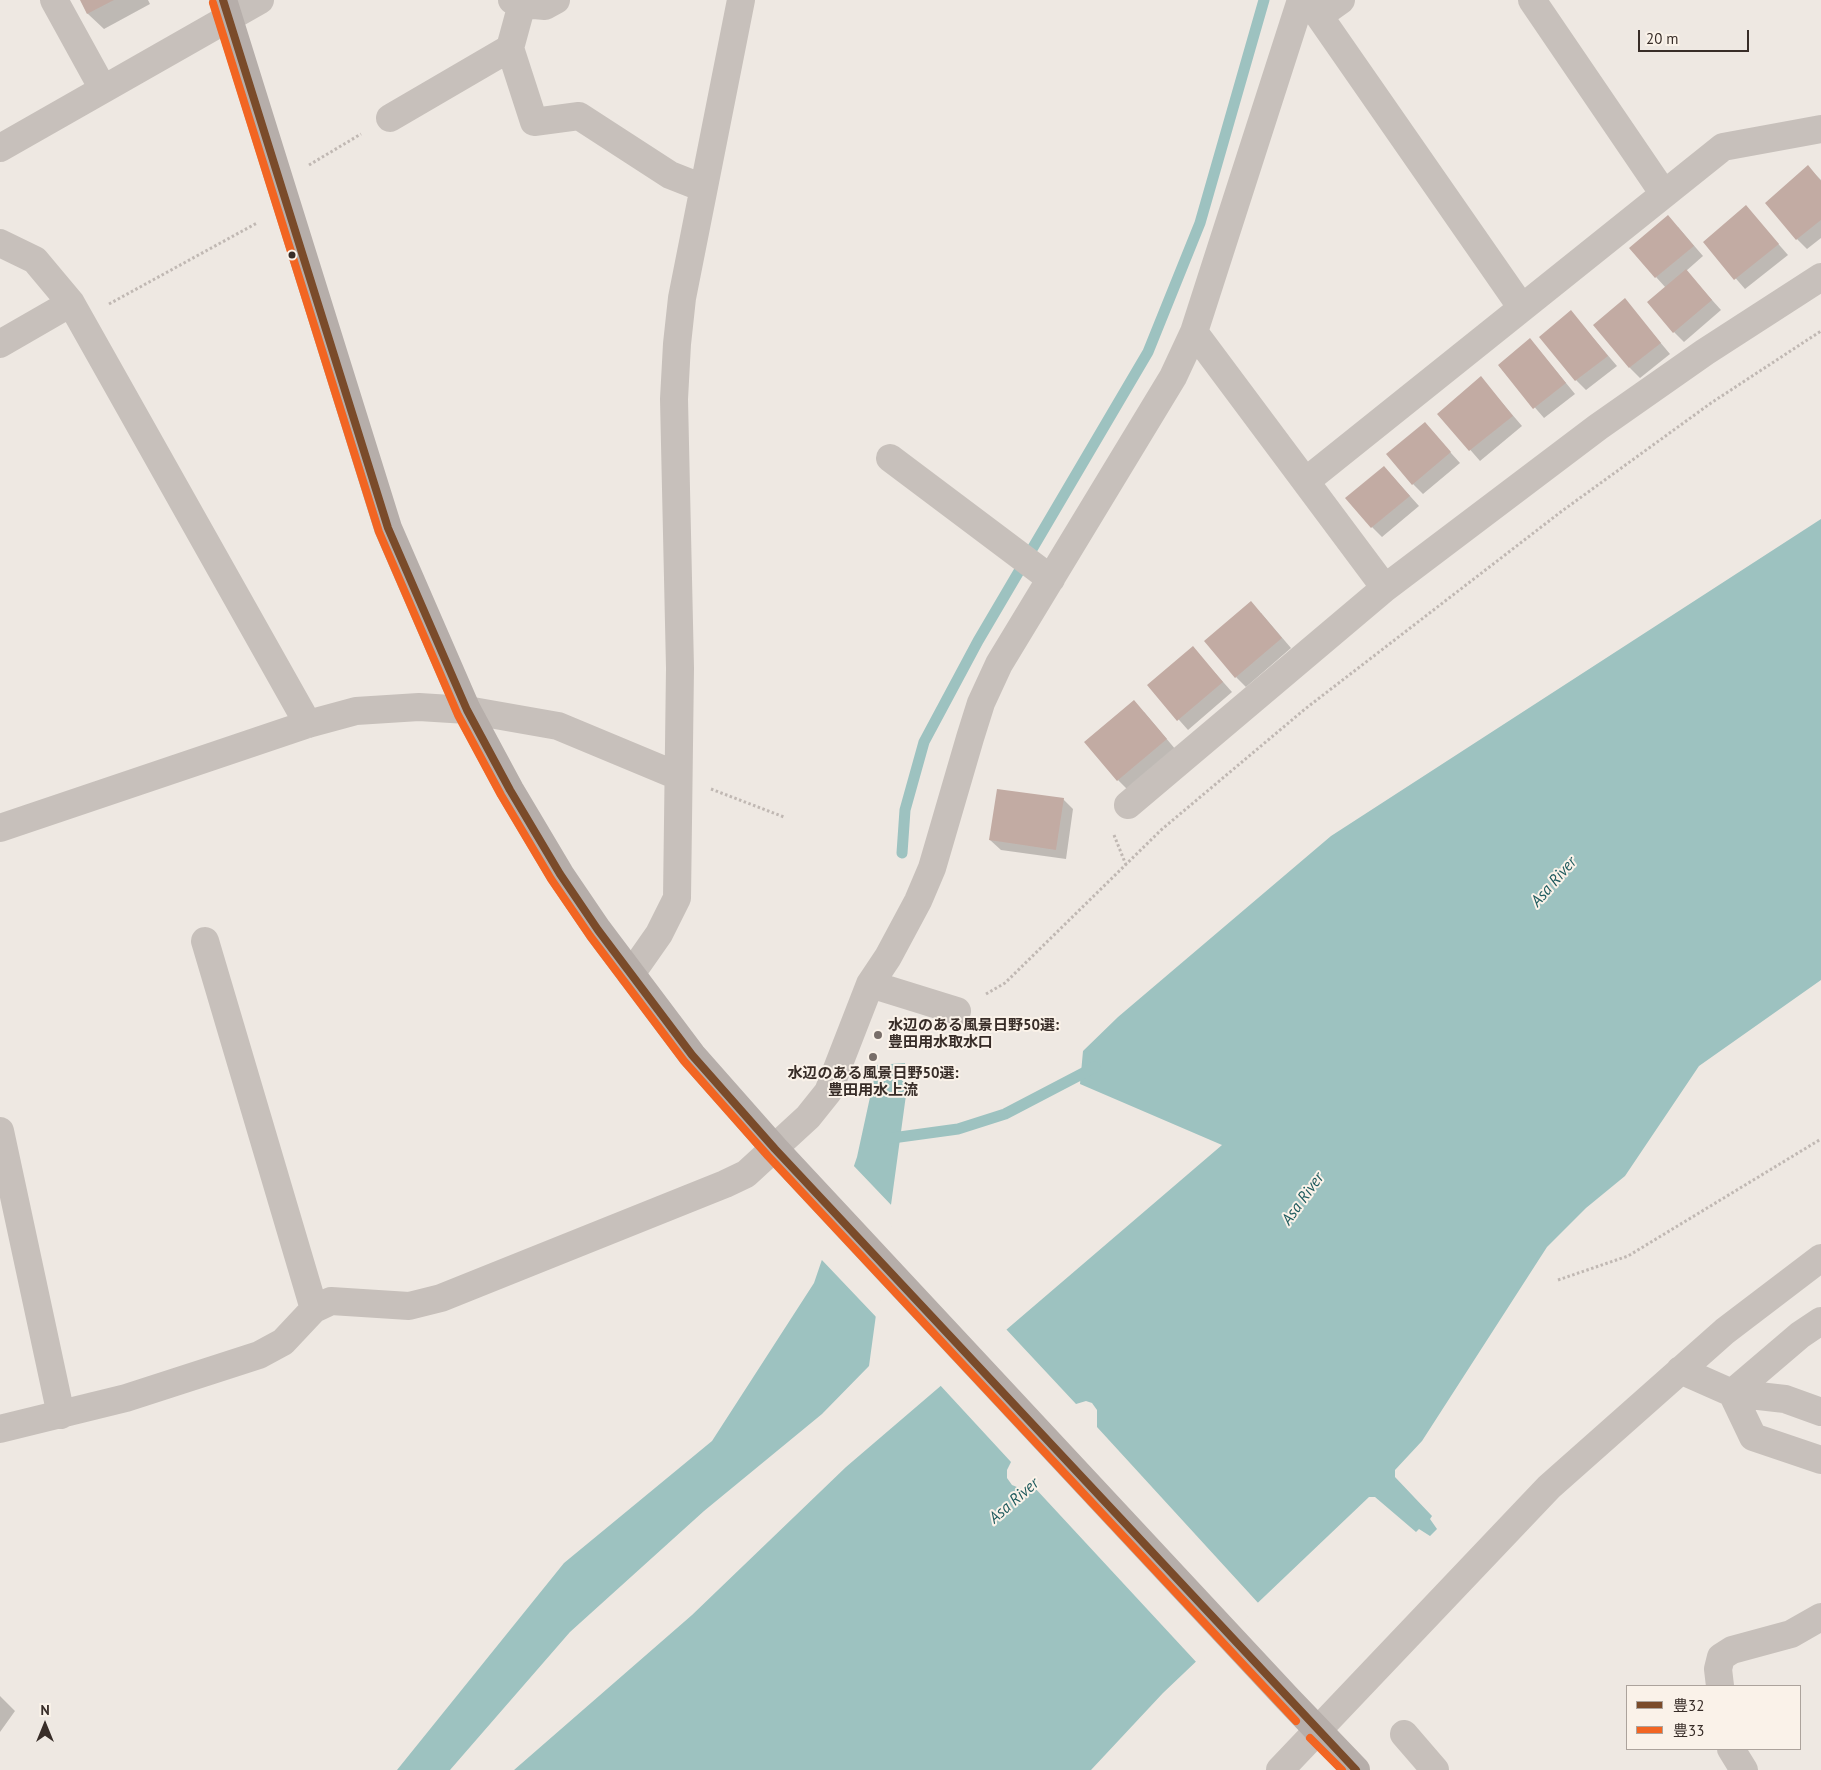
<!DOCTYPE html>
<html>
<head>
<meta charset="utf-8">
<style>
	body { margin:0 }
	#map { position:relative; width:1821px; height:1770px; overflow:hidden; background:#eee8e2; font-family:"PT Sans","Noto Sans JP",sans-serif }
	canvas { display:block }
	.legend { position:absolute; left:1626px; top:1685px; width:175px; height:65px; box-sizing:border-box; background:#faf2e9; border:1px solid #aca39c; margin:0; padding:6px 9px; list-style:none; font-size:15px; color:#382d28 }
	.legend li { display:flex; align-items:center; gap:10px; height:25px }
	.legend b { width:25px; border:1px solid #aca39c }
	.north { position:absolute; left:20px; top:1700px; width:50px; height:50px; -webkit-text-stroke:4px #faf2e9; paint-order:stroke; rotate:0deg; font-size:14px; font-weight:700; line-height:20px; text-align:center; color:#382d28 }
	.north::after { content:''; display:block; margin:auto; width:18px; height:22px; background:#382d28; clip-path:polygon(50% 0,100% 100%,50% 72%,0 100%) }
	.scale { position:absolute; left:1638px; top:30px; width:111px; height:22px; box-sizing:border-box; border:2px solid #382d28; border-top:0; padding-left:6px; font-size:15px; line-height:18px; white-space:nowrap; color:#382d28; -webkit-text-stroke:4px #faf2e9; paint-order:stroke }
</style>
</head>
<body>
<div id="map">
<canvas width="1821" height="1770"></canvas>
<ul class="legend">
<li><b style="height:6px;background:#7a4b2a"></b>豊32</li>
<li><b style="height:6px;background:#f26522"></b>豊33</li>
</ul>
<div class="north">N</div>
<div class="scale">20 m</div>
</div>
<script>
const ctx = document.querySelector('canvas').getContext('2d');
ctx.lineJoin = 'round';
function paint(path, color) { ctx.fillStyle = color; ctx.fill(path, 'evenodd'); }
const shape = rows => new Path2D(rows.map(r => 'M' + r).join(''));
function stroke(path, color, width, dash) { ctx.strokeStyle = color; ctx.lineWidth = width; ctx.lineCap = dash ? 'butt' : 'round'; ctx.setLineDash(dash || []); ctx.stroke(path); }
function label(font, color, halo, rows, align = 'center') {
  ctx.font = font + ' "PT Sans","Noto Sans JP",sans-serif'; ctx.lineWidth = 4; ctx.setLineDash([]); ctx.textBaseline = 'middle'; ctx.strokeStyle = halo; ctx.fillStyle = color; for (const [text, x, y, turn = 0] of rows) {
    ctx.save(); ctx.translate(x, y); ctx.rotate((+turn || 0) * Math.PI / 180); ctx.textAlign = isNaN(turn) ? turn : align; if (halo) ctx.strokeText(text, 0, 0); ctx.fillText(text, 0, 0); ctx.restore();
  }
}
paint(shape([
	[1821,519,1821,980,1699,1066,1625,1176,1586,1208,1547,1247,1422,1441,1395,1470,1395,1477,1432,1516,1430,1519,1437,1529,1430,1536,1419,1529,1416,1532,1375,1497,1369,1497,1163,1693,1091,1770,514,1770,692,1615,846,1467,1222,1145,1080,1084,1083,1051,1118,1017,1331,836],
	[905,1063,906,1095,869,1366,822,1414,704,1511,570,1632,450,1770,397,1770,564,1563,712,1441,814,1283,857,1157,877,1065]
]), '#9dc2c0');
paint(shape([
	[852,1164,894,1208,878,1319,820,1258],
	[1005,1328,1076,1404,1086,1401,1092,1403,1097,1410,1097,1427,1260,1605,1198,1664,1034,1487,1024,1490,1012,1485,1007,1478,1007,1470,1011,1462,939,1384]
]), '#eee8e2');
paint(shape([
	[81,0,148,0,150,4,104,29,88,14],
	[1808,167,1821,180,1821,238,1807,249,1797,239],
	[1746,207,1788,255,1745,289,1705,243],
	[1678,227,1703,256,1686,271,1721,310,1684,342,1674,332,1666,288,1656,277],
	[1624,299,1670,354,1640,378,1630,368],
	[1571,312,1617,366,1586,390,1576,380],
	[1530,339,1575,394,1544,418,1499,366],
	[1481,378,1522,426,1480,461,1439,414],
	[1425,424,1460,463,1423,494,1413,484],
	[1384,467,1419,506,1382,537,1372,527],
	[1261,613,1291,648,1246,687,1236,677],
	[1193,648,1232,692,1188,730,1149,686],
	[1144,712,1176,750,1128,790,1118,780],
	[1063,799,1073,809,1066,859,1001,850,990,840],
	[0,1696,15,1711,0,1732]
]), '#0003');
stroke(shape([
	[902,853,905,810,924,742,978,641,1148,352,1200,223,1264,0],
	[885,1139,958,1129,1005,1114,1095,1067]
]), '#9dc2c0', 11);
paint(shape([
	[80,0,114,0,87,14],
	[1808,165,1821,181,1821,220,1796,240,1765,203],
	[1746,205,1779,244,1734,280,1703,242],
	[1668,215,1694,246,1655,278,1629,248],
	[1686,269,1712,300,1673,333,1647,302],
	[1625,298,1661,343,1629,368,1593,325],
	[1571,310,1608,356,1575,381,1539,337],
	[1530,338,1566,383,1533,409,1498,365],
	[1481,376,1513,416,1469,451,1437,414],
	[1425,422,1451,452,1412,485,1386,454],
	[1384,466,1410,496,1371,528,1345,498],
	[1251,601,1282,638,1235,678,1204,641],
	[1193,646,1223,682,1177,721,1147,685],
	[1134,700,1167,739,1117,781,1084,742],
	[997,789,1064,798,1056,850,989,840]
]), '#c2aba3');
stroke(shape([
	[309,165,361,134],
	[109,304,257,223],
	[711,789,784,817],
	[1114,835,1126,865],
	[986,994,1005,983,1161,830,1305,709,1562,511,1711,403,1821,331],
	[1558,1280,1628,1256,1821,1139]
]), '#c0b8b3', 3, [2.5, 2.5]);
stroke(shape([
	[54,0,103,89],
	[512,0,522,4,545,6,556,0],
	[1308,0,1522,308],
	[1532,0,1664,194],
	[522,4,510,48,534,122,579,116,670,175,703,188],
	[1320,15,1341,0],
	[390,118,510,48],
	[0,148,260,0],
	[0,243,35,260,71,303,308,724],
	[1194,332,1385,588],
	[0,344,71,303],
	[890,458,1051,579],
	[1306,481,1723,147,1821,129],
	[1128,805,1385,588,1598,427,1705,352,1821,277],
	[0,828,308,724,356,711,419,707,467,710,558,726,678,776],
	[205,941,314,1309],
	[631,974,659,934,677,898,680,668,674,399,677,344,682,298,741,0],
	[870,984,957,1011],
	[0,1131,61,1415],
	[1680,1370,1732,1393,1785,1399,1821,1412],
	[1732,1393,1753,1437,1821,1460],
	[1732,1393,1800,1335,1821,1321],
	[0,1429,126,1398,259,1355,283,1342,314,1309,331,1301,409,1306,441,1298,725,1184,746,1174,808,1117,828,1092,870,984,888,957,918,901,932,868,970,738,981,703,999,664,1173,377,1194,332,1301,0],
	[1720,1686,1718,1669,1721,1657,1732,1650,1791,1634,1821,1617],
	[1404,1734,1435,1770],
	[1731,1749,1744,1770],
	[1280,1770,1549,1487,1725,1331,1821,1258]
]), '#c7c0bb', 28);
stroke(shape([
	[223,0,388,528,467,710,510,790,560,874,598,930,692,1055,775,1149,1287,1698,1356,1770]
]), '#b6aeaa', 28);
stroke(shape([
	[223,0,388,528,467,710,510,790,560,874,598,930,692,1055,775,1149,1356,1770]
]), '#7a4b2a', 8);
stroke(shape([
	[213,3,379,532,458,715,501,795,551,879,590,936,684,1061,768,1156,1296,1721],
	[1310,1738,1342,1770]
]), '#f26522', 8);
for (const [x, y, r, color] of [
	[292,255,4.5,"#382d28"],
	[878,1035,5,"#786e69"],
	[873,1057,5,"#786e69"]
]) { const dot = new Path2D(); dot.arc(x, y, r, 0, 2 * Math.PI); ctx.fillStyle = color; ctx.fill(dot); stroke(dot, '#faf2e9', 2); }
label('bold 15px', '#382d28', '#faf2e9', [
	["水辺のある風景日野50選:",888,1026],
	["豊田用水取水口",888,1043],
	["水辺のある風景日野50選:",873,1074,"center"],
	["豊田用水上流",873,1091,"center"]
], 'left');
label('italic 16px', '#1c595c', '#faf2e9', [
	["Asa River",1554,882,-49],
	["Asa River",1303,1199,-54],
	["Asa River",1014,1501,-41]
]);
</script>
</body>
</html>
